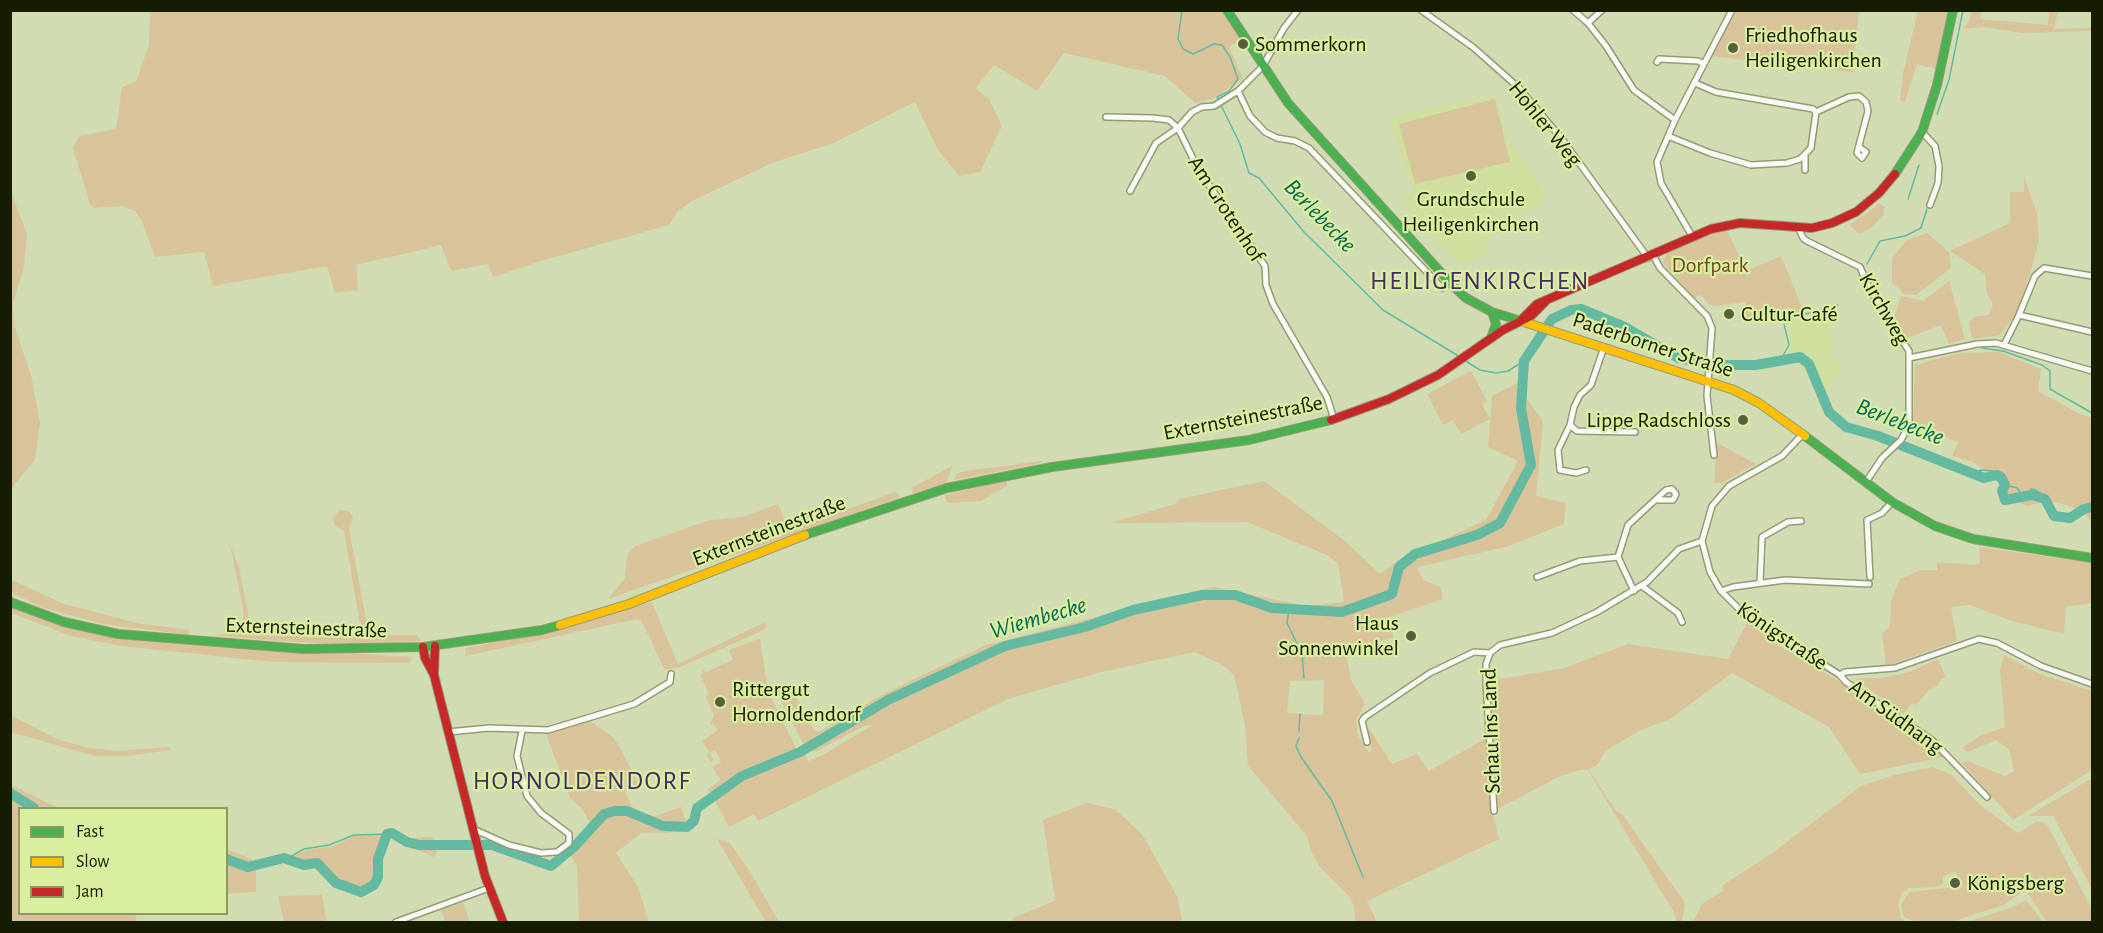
<!DOCTYPE html>
<html>
<head>
<meta charset="utf-8">
<style>
	body { margin:0 }
	#map { position:relative; width:2103px; height:933px; overflow:hidden; background:#d2dcb2; font-family:"Alegreya Sans",sans-serif }
	canvas { display:block }
	.frame { position:absolute; inset:0; border:12px solid #161c00; pointer-events:none }
	.legend { position:absolute; left:18px; top:807px; width:210px; height:108px; box-sizing:border-box; background:#daeea0; border:2px solid #8c9a60; margin:0; padding:8px 10px; list-style:none; font-size:18px; color:#161c00 }
	.legend li { display:flex; align-items:center; gap:12px; height:30px }
	.legend b { width:30px; border:2px solid #8c9a60 }
</style>
</head>
<body>
<div id="map">
<canvas width="2103" height="933"></canvas>
<div class="frame"></div>
<ul class="legend">
<li><b style="height:8px;background:#4caf50"></b>Fast</li>
<li><b style="height:8px;background:#ffc107"></b>Slow</li>
<li><b style="height:8px;background:#c62828"></b>Jam</li>
</ul>
</div>
<script>
const ctx = document.querySelector('canvas').getContext('2d');
ctx.lineJoin = 'round';
function paint(path, color) { ctx.fillStyle = color; ctx.fill(path, 'evenodd'); }
const shape = rows => new Path2D(rows.map(r => 'M' + r).join(''));
function stroke(path, color, width, dash) { ctx.strokeStyle = color; ctx.lineWidth = width; ctx.lineCap = dash ? 'butt' : 'round'; ctx.setLineDash(dash || []); ctx.stroke(path); }
function label(font, color, halo, rows, align = 'center') {
  ctx.font = font + ' "Alegreya Sans",sans-serif'; ctx.lineWidth = 4.5; ctx.setLineDash([]); ctx.textBaseline = 'middle'; ctx.strokeStyle = halo; ctx.fillStyle = color; for (const [text, x, y, turn = 0] of rows) {
    ctx.save(); ctx.translate(x, y); ctx.rotate((+turn || 0) * Math.PI / 180); ctx.textAlign = isNaN(turn) ? turn : align; if (halo) ctx.strokeText(text, 0, 0); ctx.fillText(text, 0, 0); ctx.restore();
  }
}
paint(shape([
	[1496,97,1509,145,1525,162,1546,199,1493,236,1484,253,1463,268,1402,201,1413,190,1389,117],
	[1829,311,1832,322,1829,323,1832,332,1830,333,1837,347,1831,354,1842,368,1824,393,1808,362,1794,355,1785,356,1790,343,1788,323]
]), '#cfe09e');
paint(shape([
	[1224,10,1243,39,1229,47,1243,78,1213,99,1195,103,1165,76,1064,53,1037,91,994,65,976,88,989,99,1002,126,980,172,959,176,938,150,915,102,834,143,772,163,692,201,678,211,669,225,541,261,493,277,488,264,451,271,441,245,356,265,358,290,335,293,327,266,213,286,204,252,155,257,142,221,135,211,122,206,95,208,90,205,73,148,79,136,116,129,122,87,136,82,149,45,150,11],
	[1736,11,1859,11,1853,72,1710,56],
	[1918,11,1948,11,1937,69,1917,64,1905,102,1900,100,1903,73],
	[2058,11,2054,29,2092,28,2092,31,2022,33,1983,27,1963,29,1968,23,1972,11,1982,11,1980,19,2048,25,2049,11],
	[1495,99,1510,162,1415,184,1399,124],
	[2024,177,2037,213,2039,241,2026,288,2016,313,2000,335,1972,339,1969,322,1974,317,1989,315,1993,304,1987,294,1985,274,1950,251,2010,223,2010,192,2024,192],
	[10,189,27,234,24,267,13,303,14,324,32,379,40,423,35,460,11,489],
	[1879,203,1885,207,1883,215,1872,227,1860,234,1849,225,1869,212],
	[1726,228,1746,271,1781,256,1804,312,1789,313,1778,319,1747,322,1745,302,1717,306,1710,305,1700,294,1695,298,1663,263,1667,253,1692,240],
	[1927,233,1949,252,1951,268,1916,295,1904,294,1892,282,1892,258,1907,240],
	[1949,281,1965,339,1949,344,1941,325,1905,339,1903,337,1893,322,1901,296,1923,301],
	[1999,352,2041,369,2038,391,2078,413,2092,418,2092,523,2083,511,2060,503,2048,501,2026,506,2008,497,2000,481,1973,462,1952,456,1958,442,1913,425,1915,365,1959,353],
	[1471,371,1487,401,1482,404,1490,419,1461,434,1453,420,1443,425,1427,394],
	[1525,379,1523,393,1543,421,1536,496,1566,503,1564,524,1506,547,1417,567,1423,580,1441,587,1443,599,1386,618,1394,637,1346,652,1351,680,1365,704,1356,719,1358,735,1369,753,1372,750,1367,733,1368,727,1392,764,1417,754,1429,771,1486,738,1491,806,1499,839,1367,901,1377,922,1353,922,1355,919,1354,906,1350,897,1320,867,1311,852,1307,836,1248,766,1245,725,1234,675,1221,664,1195,652,1101,672,1008,699,758,821,754,814,729,827,713,797,744,777,804,752,808,761,821,756,873,725,864,726,817,751,807,751,774,687,794,693,814,730,819,732,887,692,986,645,1214,587,1307,606,1344,602,1338,564,1327,555,1247,522,1110,523,1175,504,1179,499,1264,481,1345,541,1380,574,1397,561,1486,520,1518,461,1488,447,1492,396],
	[1324,680,1323,715,1287,713,1290,681],
	[1717,443,1756,464,1722,483,1714,483],
	[1041,461,1042,463,954,480,956,474,965,471],
	[952,466,946,484,913,493,911,488],
	[1007,480,1007,486,981,501,947,503,945,495],
	[896,492,900,497,608,599,625,578,627,555,635,546,710,520,744,517,778,504,789,530],
	[340,510,349,511,353,517,349,529,369,635,417,635,421,641,349,644,275,641,215,635,240,632,243,622,243,609,230,544,239,567,250,623,249,632,252,635,350,638,362,636,344,531,335,526,333,518],
	[1979,547,2092,563,2092,603,2066,607,2064,634,2009,620,1970,605,1951,607,1957,641,1886,666,1882,633,1890,627,1891,601,1900,579,1921,570,1937,570,1937,562,1974,565,1980,563],
	[10,579,64,604,137,623,189,630,189,635,104,624,40,607,11,592],
	[652,602,678,664,765,622,766,629,678,668,665,670,641,620,637,619,466,656,465,648,552,631],
	[10,606,91,630,248,647,412,657,410,663,273,662,121,646,71,636,11,613],
	[1748,621,1776,644,1854,690,1926,740,1943,757,1860,774,1829,727,1732,673,1670,719,1639,731,1605,751,1598,764,1589,770,1616,811,1622,814,1685,903,1682,922,1677,922,1675,914,1588,770,1580,770,1558,777,1496,810,1489,681,1564,668,1628,644,1728,659],
	[760,638,768,691,798,752,732,780,710,794,708,789,721,780,712,767,721,762,715,750,710,753,714,760,711,762,706,755,710,753,702,741,718,730,713,723,710,725,714,715,706,697,709,694,701,676,703,670,706,672,733,660,729,650],
	[2004,655,2040,674,2092,691,2092,770,2013,820,1962,763,1968,761,2005,776,2014,771,2009,749,1996,740,1968,752,1962,748,1981,735,2005,727,2000,670],
	[1938,659,1946,677,1940,680,1938,686,1929,690,1916,705,1912,703,1903,714,1855,678,1880,678,1910,672],
	[10,715,59,740,89,748,118,751,169,747,172,750,126,756,94,756,11,732],
	[590,721,613,737,622,751,638,784,625,791,632,807,653,817,681,807,686,821,680,829,669,833,641,833,616,853,638,887,649,922,579,922,577,866,568,850,590,823,582,809,570,798,546,734],
	[1933,767,1952,775,1980,805,2018,833,2037,821,2046,823,2092,909,2092,922,2047,922,2025,889,2004,905,1952,922,1916,922,1904,917,1901,905,1909,892,1955,887,1959,881,1956,872,1943,876,1943,883,1938,887,1909,888,1902,893,1898,904,1901,918,1907,922,1693,922,1702,904,1723,891,1723,885,1775,851,1861,786,1894,775],
	[2092,778,2092,889,2053,816,2028,816],
	[11,785,58,808,20,808,20,914,135,914,137,922,11,922],
	[1086,803,1115,809,1142,834,1178,898,1182,922,1015,922,1012,918,1055,901,1043,820],
	[368,834,386,835,377,856,374,884,365,891,338,881,316,860,309,865,291,857,308,850,334,846,354,836],
	[431,837,440,845,434,857,410,847,413,838],
	[717,839,730,843,751,873,779,922,766,922],
	[226,849,252,859,254,865,251,869,256,870,256,892,227,894],
	[322,895,327,922,284,922,278,896],
	[2026,900,2043,922,1967,922,2013,907],
	[463,903,470,922,446,922,441,910]
]), '#d9c39b');
stroke(shape([
	[1182,10,1178,39,1183,49,1193,54,1214,44,1222,45,1230,57,1238,79,1229,91,1217,97,1240,144,1249,173,1259,178,1304,232,1383,310,1460,357],
	[1937,114,1949,80,1963,10],
	[1908,199,1919,165],
	[1867,264,1880,241,1905,236,1921,228,1927,209],
	[1791,318,1838,305],
	[1784,324,1789,345,1784,354,1784,360],
	[1982,348,2003,351,2042,365,2050,371,2050,389,2092,413],
	[1464,360,1480,370,1496,373,1508,371,1524,361],
	[1975,474,1980,470,1993,471,1996,475],
	[2005,485,2017,488,2023,496],
	[2029,495,2031,489,2036,490,2045,499],
	[1289,609,1287,623,1302,654,1304,678],
	[1299,731,1300,714],
	[1299,738,1296,746,1301,757,1332,801,1363,877],
	[288,858,304,849,329,845,354,835,387,834]
]), '#63baa0', 1.5);
stroke(shape([
	[10,793,34,808],
	[226,859,248,867,284,858,304,865,317,863,336,883,361,892,374,885,378,877,378,859,387,834,392,833,407,842,419,845,492,845,551,866,575,846,604,814,615,811,627,811,663,826,687,827,694,821,697,808,742,776,800,752,888,700,1005,646,1085,627,1133,610,1202,595,1235,595,1272,608,1342,612,1392,594,1399,567,1415,554,1477,535,1500,523,1531,465,1521,408,1524,361,1552,319,1571,310,1581,309,1625,327,1678,358,1717,365,1756,365,1800,357,1809,364,1829,412,1846,427,1878,436,1984,478,1996,475,2001,477,2005,485,2002,491,2005,500,2032,495,2045,499,2054,516,2070,518,2084,509,2092,507]
]), '#63baa0', 10);
const street = shape([
	[1421,10,1474,48,1519,88,1562,139,1648,258],
	[1573,10,1588,23,1606,46,1634,90,1675,120],
	[1588,23,1602,10],
	[1657,62,1659,59,1698,61,1704,64],
	[1695,83,1716,92,1813,109,1816,112],
	[1238,91,1250,116,1265,132,1277,138,1295,141,1309,148,1442,288],
	[1106,117,1153,118,1169,120,1178,128,1198,169,1265,266,1266,285,1273,304,1327,397,1334,419],
	[1922,132,1935,146,1939,166,1938,183,1930,205],
	[1668,136,1710,153,1751,165,1787,163,1800,159,1811,148,1816,112,1849,97,1859,96,1866,102,1868,111,1857,153,1862,158,1866,152,1859,147],
	[1805,156,1805,170],
	[1130,191,1156,143,1178,128,1192,112,1202,107,1214,106,1238,91,1263,66,1284,28,1298,10],
	[1799,229,1803,238,1807,241,1860,267,1871,292,1909,351,1909,425,1901,440,1882,458,1866,482],
	[1692,236,1661,183,1657,162,1675,120,1732,10],
	[1653,255,1660,268,1707,316,1712,328,1707,396,1714,455],
	[2019,315,2035,276,2044,268,2092,276],
	[2004,345,2019,315,2092,332],
	[1909,358,1977,344,1996,343,2092,371],
	[1570,425,1577,431,1635,432],
	[1803,434,1782,456,1729,486,1712,506,1702,541,1710,572,1721,591,1744,614,1840,675,1846,682,1932,740,1987,797],
	[1586,470,1576,473,1560,470,1558,450,1570,425,1574,407,1580,395,1591,385,1604,347],
	[1618,557,1628,525,1666,490,1672,489,1676,494,1673,500,1657,500],
	[1537,577,1580,561,1618,557,1634,591],
	[1870,577,1867,520,1882,513,1892,502],
	[1760,583,1762,537,1788,522,1801,521],
	[1642,586,1678,613,1682,622],
	[1721,591,1733,587,1785,580,1869,584],
	[1490,653,1486,664,1486,682,1494,811],
	[1840,675,1845,672,1895,668,1979,639,1997,643,2041,666,2092,684],
	[448,732,489,728,548,730,634,704,670,682,671,674],
	[1367,742,1362,721,1365,717,1430,673,1474,652,1490,653,1500,645,1552,633,1597,612,1647,582,1679,549,1702,541],
	[473,829,509,845,541,853,557,852,569,843,569,834,541,813,527,796,517,756,522,731],
	[396,922,489,888]
]);
const fast = shape([
	[1227,10,1288,103,1454,287,1466,298,1492,312,1521,321],
	[1895,174,1922,132,1937,85,1953,10],
	[1491,338,1496,324,1492,312],
	[1805,436,1892,502,1935,526,1973,539,2092,558],
	[805,535,947,488,1052,467,1249,440,1331,420],
	[10,602,64,622,118,634,304,649,423,647,542,630,560,625]
]);
const slow = shape([
	[1521,321,1734,390,1759,403,1805,436],
	[560,625,629,604,805,535]
]);
const jam = shape([
	[1521,320,1537,304,1711,229,1740,223,1812,228,1832,223,1856,212,1879,193,1895,174],
	[1331,420,1389,399,1438,375,1503,330,1531,316,1545,302],
	[423,647,425,658,434,675,485,876,503,922],
	[434,675,435,646]
]);
stroke(street, '#939b79', 8);
stroke(fast, '#939b79', 10);
stroke(slow, '#939b79', 10);
stroke(jam, '#939b79', 10);
stroke(street, '#f8faf3', 5);
stroke(fast, '#4caf50', 8);
stroke(slow, '#ffc107', 8);
stroke(jam, '#c62828', 8);
for (const [x, y, r, color] of [
	[1243,44,6,"#585f3e"],
	[1733,48,6,"#585f3e"],
	[1471,176,6,"#585f3e"],
	[1729,314,6,"#585f3e"],
	[1743,420,6,"#585f3e"],
	[1411,636,6,"#585f3e"],
	[720,702,6,"#585f3e"],
	[1955,883,6,"#585f3e"]
]) { const dot = new Path2D(); dot.arc(x, y, r, 0, 2 * Math.PI); ctx.fillStyle = color; ctx.fill(dot); stroke(dot, '#daeea0', 2); }
label('22px', '#161c00', '#daeea0', [
	["Friedhofhaus",1745,35],
	["Heiligenkirchen",1745,60],
	["Sommerkorn",1255,44],
	["Grundschule",1471,199,"center"],
	["Heiligenkirchen",1471,224,"center"],
	["Cultur-Café",1741,314],
	["Lippe Radschloss",1731,420,"right"],
	["Haus",1399,623,"right"],
	["Sonnenwinkel",1399,648,"right"],
	["Rittergut",732,689],
	["Hornoldendorf",732,714],
	["Königsberg",1967,883]
], 'left');
label('22px', '#161c00', '#daeea0', [
	["Hohler Weg",1545,124,51],
	["Am Grotenhof",1226,209,57],
	["Kirchweg",1884,309,60],
	["Paderborner Straße",1653,345,18],
	["Externsteinestraße",1243,418,-11],
	["Externsteinestraße",769,531,-21],
	["Externsteinestraße",306,628,2],
	["Königstraße",1782,636,34],
	["Am Südhang",1896,717,36],
	["Schau Ins Land",1491,731,-92]
]);
label('22px', '#72461d', '#daeea0', [
	["Dorfpark",1710,265]
]);
label('italic 24px', '#026659', '#daeea0', [
	["Berlebecke",1320,216,46],
	["Berlebecke",1900,422,21],
	["Wiembecke",1038,618,-16]
]);
ctx.letterSpacing = '1.5px';
label('26px', '#432b65', '#daeea0', [
	["HEILIGENKIRCHEN",1480,281],
	["HORNOLDENDORF",582,781]
]);
ctx.letterSpacing = '0px';
</script>
</body>
</html>
